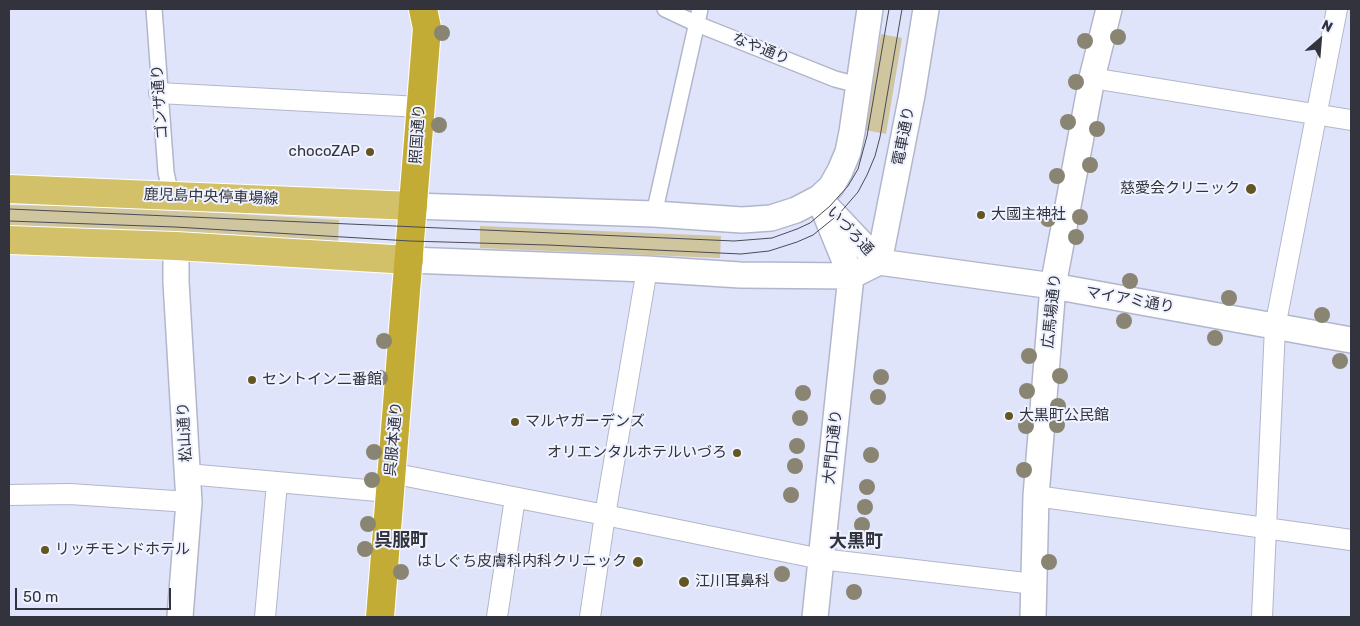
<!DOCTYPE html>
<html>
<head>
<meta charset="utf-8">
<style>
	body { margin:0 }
	#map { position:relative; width:1360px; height:626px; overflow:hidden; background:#e0e4fa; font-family:Rubik,sans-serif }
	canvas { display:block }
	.frame { position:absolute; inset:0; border:10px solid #32333c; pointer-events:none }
	.north { position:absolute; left:1295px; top:15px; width:50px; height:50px; -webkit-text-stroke:4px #eff2ff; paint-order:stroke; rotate:27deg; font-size:14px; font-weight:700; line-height:20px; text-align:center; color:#32333c }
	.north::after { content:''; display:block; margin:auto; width:18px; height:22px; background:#32333c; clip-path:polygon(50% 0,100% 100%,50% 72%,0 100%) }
	.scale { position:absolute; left:15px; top:588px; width:156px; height:22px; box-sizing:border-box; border:2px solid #32333c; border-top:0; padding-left:6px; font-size:15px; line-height:18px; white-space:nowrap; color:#32333c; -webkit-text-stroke:4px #eff2ff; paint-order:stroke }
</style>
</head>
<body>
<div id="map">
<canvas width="1360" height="626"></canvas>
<div class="frame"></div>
<div class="north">N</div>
<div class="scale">50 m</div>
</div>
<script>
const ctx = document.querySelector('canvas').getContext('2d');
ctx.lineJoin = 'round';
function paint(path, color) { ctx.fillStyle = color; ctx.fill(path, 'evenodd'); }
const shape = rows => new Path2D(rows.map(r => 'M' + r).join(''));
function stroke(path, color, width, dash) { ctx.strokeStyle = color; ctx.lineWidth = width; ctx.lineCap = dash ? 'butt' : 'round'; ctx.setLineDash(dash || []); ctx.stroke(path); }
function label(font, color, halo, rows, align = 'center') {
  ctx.font = font + ' Rubik,"Noto Sans JP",sans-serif'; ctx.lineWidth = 4; ctx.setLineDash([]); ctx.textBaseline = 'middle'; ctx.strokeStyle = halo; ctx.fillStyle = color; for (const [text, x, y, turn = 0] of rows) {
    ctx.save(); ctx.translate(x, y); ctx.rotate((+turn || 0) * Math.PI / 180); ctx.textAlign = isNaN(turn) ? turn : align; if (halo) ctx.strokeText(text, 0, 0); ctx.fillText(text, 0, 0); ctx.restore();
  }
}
paint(shape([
	[881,34,902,38,886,134,865,130],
	[9,205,121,207,339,220,338,242,120,229,9,226],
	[480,226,721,236,720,258,480,248]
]), '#cfc59f');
const pedestrian = shape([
	[154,9,166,172,171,196],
	[665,9,697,24,835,79,858,85],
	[654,214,700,9]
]);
const minor = shape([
	[1092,78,1351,120],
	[159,93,420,107],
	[391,473,605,515,821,559,1034,584],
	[187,474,389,492],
	[9,495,70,494,189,502],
	[1036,496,1351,540],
	[265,617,277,483],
	[497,617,515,498],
	[590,617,605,515,647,269],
	[1262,617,1275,327,1337,9]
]);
const tertiary = shape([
	[413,206,654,214,742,220,771,218,796,210,819,198,831,187,840,171,848,152,852,132,870,9],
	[829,209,879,262],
	[176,246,176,282,189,502,180,617],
	[409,260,647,269,740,275,851,276,879,262],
	[879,262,1053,286,1351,340],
	[879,262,912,95,926,9],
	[815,617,851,276,819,198],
	[1033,617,1036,496,1053,286,1092,78,1109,9]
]);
const primary = shape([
	[9,189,413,206],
	[9,240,176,246,409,260]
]);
const trunk = shape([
	[380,617,427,28,423,9]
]);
stroke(pedestrian, '#b2b6cb', 18);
stroke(minor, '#b2b6cb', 22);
stroke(tertiary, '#b2b6cb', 28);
stroke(primary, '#fff', 30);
stroke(trunk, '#fff', 30);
stroke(pedestrian, '#fff', 15);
stroke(minor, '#fff', 20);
stroke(tertiary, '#fff', 25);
stroke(primary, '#d2c168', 28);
stroke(trunk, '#c3ac36', 28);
stroke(shape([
	[9,209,734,241,772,238,797,229,810,223,830,206,848,186,858,169,867,136,889,9],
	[9,221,175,227,410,241,548,245,741,254,769,251,797,242,813,235,839,214,858,192,867,175,875,156,880,137,902,9]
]), '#4a4b56', 1);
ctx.fillStyle = '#8a8572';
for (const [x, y] of [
	[442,33],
	[1118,37],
	[1085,41],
	[1076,82],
	[1068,122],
	[439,125],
	[1097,129],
	[1090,165],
	[1057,176],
	[1080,217],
	[1048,219],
	[1076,237],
	[1130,281],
	[1229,298],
	[1322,315],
	[1124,321],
	[1215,338],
	[384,341],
	[1029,356],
	[1340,361],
	[1060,376],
	[881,377],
	[380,378],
	[1027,391],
	[803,393],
	[878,397],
	[1058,406],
	[800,418],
	[1057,425],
	[1026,426],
	[797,446],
	[374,452],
	[871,455],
	[795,466],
	[1024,470],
	[372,480],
	[867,487],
	[791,495],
	[865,507],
	[368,524],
	[862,525],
	[365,549],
	[1049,562],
	[401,572],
	[782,574],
	[854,592]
]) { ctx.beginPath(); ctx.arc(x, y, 8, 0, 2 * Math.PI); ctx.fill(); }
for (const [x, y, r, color] of [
	[370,152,5,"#635623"],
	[1251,189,6,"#635623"],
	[981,215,5,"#635623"],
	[252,380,5,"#635623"],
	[1009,416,5,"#635623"],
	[515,422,5,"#635623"],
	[737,453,5,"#635623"],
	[45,550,5,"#635623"],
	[638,562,6,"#635623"],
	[684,582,6,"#635623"]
]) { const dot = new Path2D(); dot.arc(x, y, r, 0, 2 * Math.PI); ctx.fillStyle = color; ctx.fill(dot); stroke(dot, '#eff2ff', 2); }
label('15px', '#32333c', '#eff2ff', [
	["なや通り",761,49,22],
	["ゴンザ通り",160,102,-94],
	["照国通り",418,134,-86],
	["電車通り",904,136,-79],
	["鹿児島中央停車場線",211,197,2],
	["いづろ通",850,231,47],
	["マイアミ通り",1130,300,10],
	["広馬場通り",1052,311,-84],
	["松山通り",185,432,-93],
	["呉服本通り",394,439,-85],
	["大門口通り",833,447,-84]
]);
label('15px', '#32333c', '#eff2ff', [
	["chocoZAP",360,152,"right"],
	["慈愛会クリニック",1240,189,"right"],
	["大國主神社",991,215],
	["セントイン二番館",262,380],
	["大黒町公民館",1019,416],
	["マルヤガーデンズ",525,422],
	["オリエンタルホテルいづろ",727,453,"right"],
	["リッチモンドホテル",55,550],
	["はしぐち皮膚科内科クリニック",627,562,"right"],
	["江川耳鼻科",695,582]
], 'left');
label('bold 18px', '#32333c', '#eff2ff', [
	["呉服町",401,541],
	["大黒町",856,542]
]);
</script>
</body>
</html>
